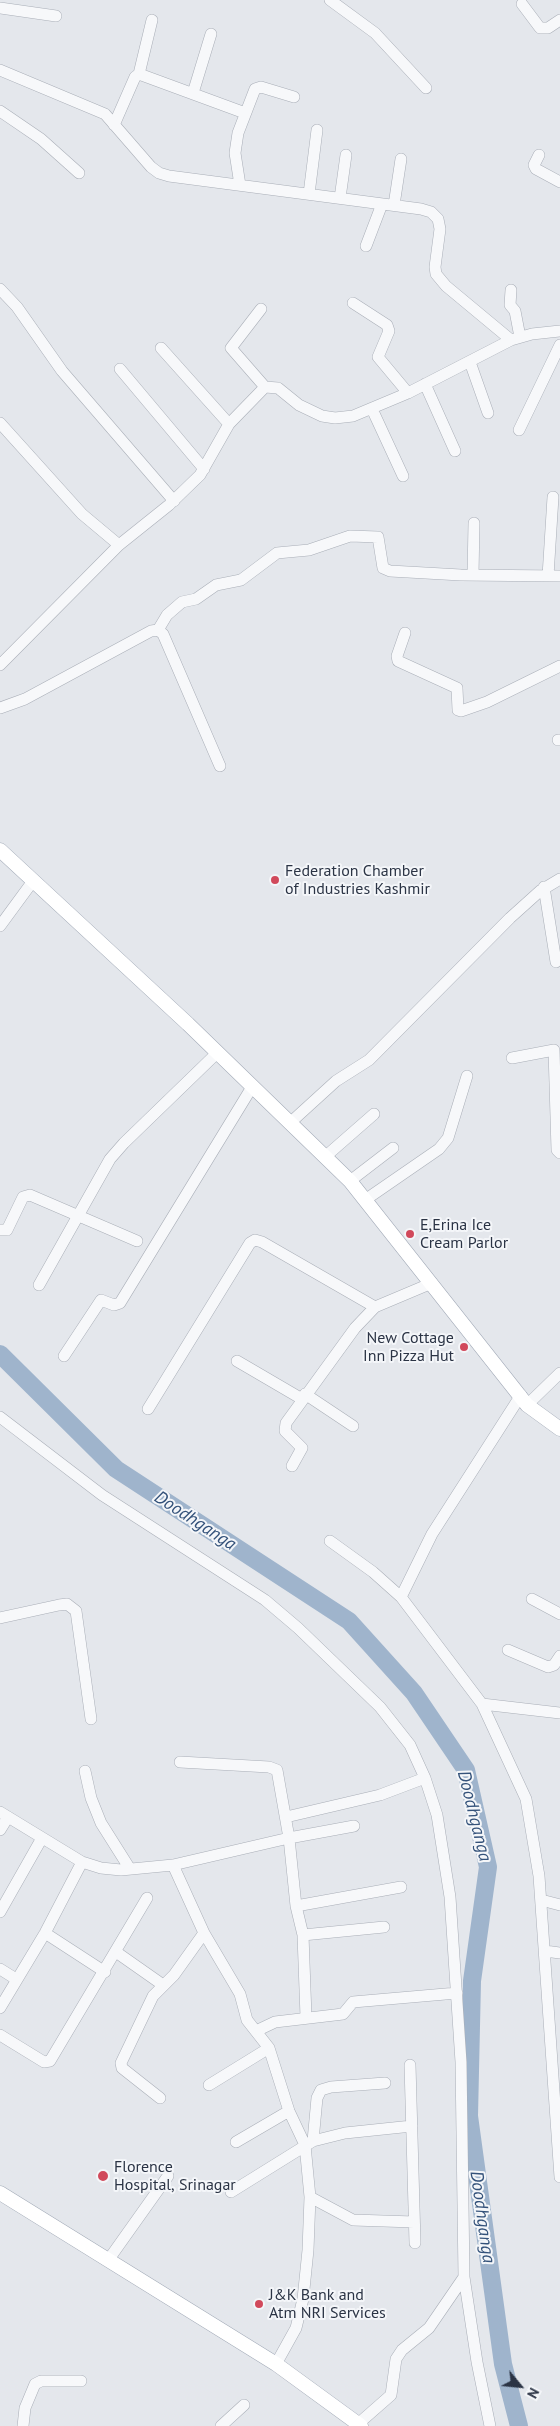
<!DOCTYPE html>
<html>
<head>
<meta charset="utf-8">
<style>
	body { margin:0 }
	#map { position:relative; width:560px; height:2426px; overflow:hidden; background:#e4e7ec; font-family:"PT Sans",sans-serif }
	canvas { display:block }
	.north { position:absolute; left:495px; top:2361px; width:50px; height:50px; -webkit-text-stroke:4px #f4f6f9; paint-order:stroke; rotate:118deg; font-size:14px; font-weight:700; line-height:20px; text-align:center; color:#2b3445 }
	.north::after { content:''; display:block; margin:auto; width:18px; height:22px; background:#2b3445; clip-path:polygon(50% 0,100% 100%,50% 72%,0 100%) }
</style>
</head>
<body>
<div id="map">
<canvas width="560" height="2426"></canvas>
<div class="north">N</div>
</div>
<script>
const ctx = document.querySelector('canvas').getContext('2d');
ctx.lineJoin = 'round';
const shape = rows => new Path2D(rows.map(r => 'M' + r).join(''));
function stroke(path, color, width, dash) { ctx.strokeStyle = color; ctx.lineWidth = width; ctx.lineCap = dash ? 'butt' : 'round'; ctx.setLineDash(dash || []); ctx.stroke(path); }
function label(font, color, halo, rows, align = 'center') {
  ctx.font = font + ' "PT Sans",sans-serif'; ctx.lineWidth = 4; ctx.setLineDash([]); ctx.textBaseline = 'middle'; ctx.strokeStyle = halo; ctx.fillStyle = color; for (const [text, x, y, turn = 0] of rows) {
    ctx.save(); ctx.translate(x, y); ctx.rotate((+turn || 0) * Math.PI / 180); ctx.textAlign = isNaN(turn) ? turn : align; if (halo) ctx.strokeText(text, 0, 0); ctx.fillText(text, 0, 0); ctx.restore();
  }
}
stroke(shape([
	[0,1354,116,1469,349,1621,414,1693,466,1770,488,1867,472,1981,469,2116,503,2364,519,2426]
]), '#9fb4cc', 18);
const minor = shape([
	[330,0,375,33,426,88],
	[522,4,540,28,548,28,560,20],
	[0,8,56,16],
	[0,70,105,114,151,167,159,173,169,176,421,209,431,212,438,219,440,229,435,267,436,274,446,286,511,340],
	[139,74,152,20],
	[193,93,211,34],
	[0,111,41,139,79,173],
	[114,125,135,77,139,74,245,113],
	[539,155,534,165,536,169,560,182],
	[240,185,235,153,238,133,255,89,261,87,294,97],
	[309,194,317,130],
	[340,198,346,155],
	[394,205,401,159],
	[366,246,382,204],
	[0,289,17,307,62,371,174,501],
	[511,290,510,305,515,311,520,337],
	[353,303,387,325,389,331,378,357,408,393],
	[261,309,231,348,265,387],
	[161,348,229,424],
	[470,362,488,413],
	[120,369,204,469],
	[425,384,455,451],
	[372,409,403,476],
	[0,423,82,514,119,545],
	[519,430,560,345],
	[473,575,474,523],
	[548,576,553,497],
	[158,630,167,615,182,602,196,599,216,585,241,580,277,553,309,550,350,536,378,537,383,568,390,571,461,575,560,576],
	[405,633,397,656,398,661,457,688,458,710,461,711,487,702,560,666],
	[0,665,119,545,169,505,200,475,229,424,265,387,278,388,299,405,322,416,335,418,353,416,408,393,511,340,532,334,560,331],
	[0,708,25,699,151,631,158,630,163,634,220,766],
	[558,740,560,740],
	[544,887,556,962],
	[0,926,33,881],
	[512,1058,554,1050,557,1150,560,1153],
	[291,1122,336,1081,369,1060,510,918,540,891,560,879],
	[326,1156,374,1114],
	[350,1181,393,1148],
	[365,1200,439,1149,448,1138,467,1076],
	[0,1230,7,1230,23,1197,30,1195,137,1241],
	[39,1285,110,1159,124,1143,217,1053],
	[64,1356,101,1300,114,1305,120,1303,252,1087],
	[237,1361,302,1399],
	[305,1394,353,1426],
	[521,1395,432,1534,401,1597,482,1704,560,1713],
	[527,1405,560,1373],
	[148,1409,250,1243,255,1240,262,1242,375,1307],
	[0,1417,102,1495,265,1600,298,1628,380,1707,410,1745,425,1778,437,1815,450,1897,461,2062,464,2277,477,2362,490,2426],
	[292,1466,302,1448,285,1431,286,1423,355,1328,375,1307,432,1283],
	[330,1541,373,1572,401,1597],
	[532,1599,560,1614],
	[0,1618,59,1605,67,1604,76,1611,91,1719],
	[508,1650,548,1667,554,1665,560,1656],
	[482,1704,526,1799,539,1876,560,2177],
	[180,1762,269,1767,277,1770,289,1838,296,1906,303,1935,306,2017],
	[85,1771,91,1798,101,1823,130,1869],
	[0,1812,82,1862,101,1868,121,1870,173,1865,289,1838,354,1826],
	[286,1817,380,1795,425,1778],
	[0,1830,8,1817],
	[173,1865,204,1933,240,1994,247,2020,269,2048,289,2111,305,2145,310,2197,308,2250,303,2299,296,2328,276,2364],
	[541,1900,560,1905],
	[296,1906,401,1887],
	[0,1912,42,1838],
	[45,1933,105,1972],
	[303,1935,384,1927],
	[545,1951,560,1953],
	[116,1952,163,1985],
	[0,1969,16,1979],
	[0,2008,45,1933,82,1862],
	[256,2031,275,2022,343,2014,353,2002,457,1993],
	[0,2035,44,2062,50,2061,147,1898],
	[410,2065,415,2243],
	[209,2085,269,2048],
	[160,2098,122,2068,121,2063,153,1996,174,1975,204,1933],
	[313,2141,317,2098,321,2090,331,2087,385,2083],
	[236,2142,289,2111],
	[231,2192,313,2141,345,2133,412,2126],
	[310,2197,353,2220,414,2222],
	[109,2259,168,2176],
	[358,2424,391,2395,396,2359,402,2350,429,2328,464,2277],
	[23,2426,25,2408,35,2384,41,2381,81,2381],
	[221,2426,244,2405]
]);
const major = shape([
	[0,850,188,1024,350,1181,527,1405,560,1429],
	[0,2193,276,2364,361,2426]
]);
stroke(minor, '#a9aeb7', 12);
stroke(major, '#a3abb8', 15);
stroke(minor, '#f7f8fa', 11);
stroke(major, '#fff', 14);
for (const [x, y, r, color] of [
	[275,880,5,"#d1495b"],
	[410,1234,5,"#d1495b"],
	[464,1347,5,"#d1495b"],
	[103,2176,6,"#d1495b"],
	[259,2304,5,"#d1495b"]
]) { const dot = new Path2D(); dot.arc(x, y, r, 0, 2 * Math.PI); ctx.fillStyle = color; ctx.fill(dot); stroke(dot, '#f4f6f9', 2); }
label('16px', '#2b3445', '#f4f6f9', [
	["Federation Chamber",285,871],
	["of Industries Kashmir",285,889],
	["E,Erina Ice",420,1225],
	["Cream Parlor",420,1243],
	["New Cottage",454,1338,"right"],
	["Inn Pizza Hut",454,1356,"right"],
	["Florence",114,2167],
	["Hospital, Srinagar",114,2185],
	["J&K Bank and",269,2295],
	["Atm NRI Services",269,2313]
], 'left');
label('italic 18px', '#34527a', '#f4f6f9', [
	["Doodhganga",195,1521,33],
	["Doodhganga",474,1816,76],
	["Doodhganga",482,2217,82]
]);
</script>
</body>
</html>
